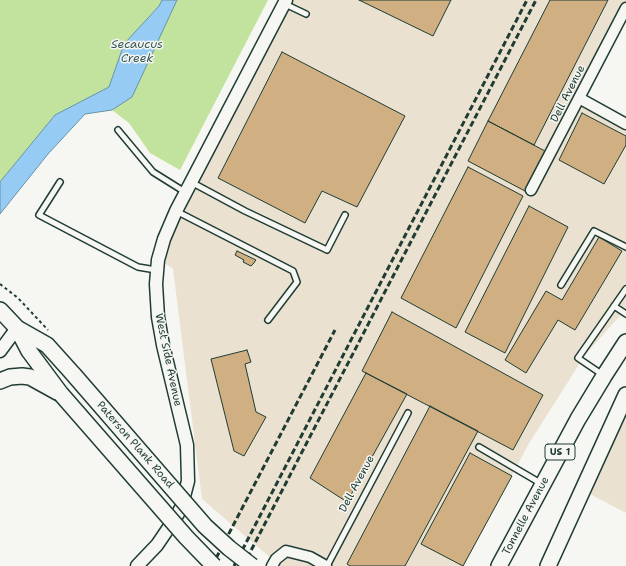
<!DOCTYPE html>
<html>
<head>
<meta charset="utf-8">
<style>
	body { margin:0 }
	canvas { display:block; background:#f6f6f2 }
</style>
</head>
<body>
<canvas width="626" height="566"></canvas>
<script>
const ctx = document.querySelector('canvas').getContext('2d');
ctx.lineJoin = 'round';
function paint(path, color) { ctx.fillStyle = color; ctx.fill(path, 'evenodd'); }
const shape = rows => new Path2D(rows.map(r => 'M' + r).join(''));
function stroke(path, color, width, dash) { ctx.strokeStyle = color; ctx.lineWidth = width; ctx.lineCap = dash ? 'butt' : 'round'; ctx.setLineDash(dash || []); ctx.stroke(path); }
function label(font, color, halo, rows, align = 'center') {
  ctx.font = font + ' "Shantell Sans",sans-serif'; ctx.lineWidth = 3; ctx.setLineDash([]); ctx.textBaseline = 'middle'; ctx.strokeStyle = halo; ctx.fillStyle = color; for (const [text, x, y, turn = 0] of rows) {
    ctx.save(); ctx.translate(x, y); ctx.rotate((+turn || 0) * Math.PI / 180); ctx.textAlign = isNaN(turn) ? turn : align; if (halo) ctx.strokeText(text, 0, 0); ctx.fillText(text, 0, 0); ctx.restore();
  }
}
paint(shape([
	[287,0,626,0,626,17,584,97,626,120,626,309,585,355,528,445,464,566,280,566,202,499,173,269,155,256],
	[626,397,626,513,590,494]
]), '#ebe1d1');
paint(shape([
	[0,0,162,0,159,6,124,44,109,87,55,115,0,182],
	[177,0,268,0,180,170,150,153,129,123,112,110,132,97]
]), '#c1e39d');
const water = shape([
	[162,0,177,0,132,97,112,110,85,114,48,154,0,214,0,182,55,115,109,87,124,44,159,6,162,0]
]);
paint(water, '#96cbf4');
stroke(water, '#6692a7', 1);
const building = shape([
	[359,0,451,0,433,36,359,0],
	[550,0,608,0,534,145,488,121,550,0],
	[282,52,405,116,357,207,322,191,305,223,218,178,282,52],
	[582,113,626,136,626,145,604,184,559,160,582,113],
	[488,121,545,151,525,191,468,161,488,121],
	[468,167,523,196,456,328,401,298,468,167],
	[529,206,568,227,505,353,465,332,529,206],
	[599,237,622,251,575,330,558,320,526,373,505,360,546,291,562,300,599,237],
	[237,251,256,260,253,264,251,266,243,262,244,260,235,255,237,251],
	[392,312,543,395,513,450,362,371,392,312],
	[247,350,251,362,245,364,256,412,266,417,244,456,234,451,211,359,247,350],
	[366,373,407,394,347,502,310,478,366,373],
	[430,406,478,431,405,566,350,566,347,564,430,406],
	[470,453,512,476,463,566,421,544,470,453]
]);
paint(building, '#d0b083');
stroke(building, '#1f3d34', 1);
const service = shape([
	[285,4,306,14],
	[118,130,153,172,185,192],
	[60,182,39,215,138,267,156,270],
	[191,182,245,211,327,250,345,215],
	[176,211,293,271,297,282,268,320],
	[561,285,594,231,626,247],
	[614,306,626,314],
	[603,375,578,358,626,289],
	[479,447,542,484],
	[327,566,408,413]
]);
const minor = shape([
	[579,98,626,124],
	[531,190,626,8],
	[272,566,276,559,286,551,310,557,326,566]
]);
const tertiary = shape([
	[0,351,17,328],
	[137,566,157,545,176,517,181,508,188,481,187,445,163,345,158,317,156,284,158,260,164,239,176,211,286,0]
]);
const primary = shape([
	[0,310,17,328,29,351,61,394],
	[17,328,47,345,74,375],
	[0,381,10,377,22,376,30,377,59,393],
	[499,566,578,419,604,376,626,342],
	[548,566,626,395]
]);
stroke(service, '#1f3d34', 8);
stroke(minor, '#1f3d34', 13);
stroke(tertiary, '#1f3d34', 15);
stroke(primary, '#1f3d34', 18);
stroke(shape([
	[0,284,18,298,48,330]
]), '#1f3d34', 2, [3, 3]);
stroke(service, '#f6f6f2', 5);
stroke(minor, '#f6f6f2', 10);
stroke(tertiary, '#f6f6f2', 12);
stroke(primary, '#f6f6f2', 15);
stroke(shape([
	[212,566,335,330],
	[234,566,527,0],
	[243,566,536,0]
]), '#1f3d34', 3, [6, 3]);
const primaryBridge = shape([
	[74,375,205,526,229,548,252,566],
	[61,394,186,537,214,566]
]);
stroke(primaryBridge, '#1f3d34', 18, []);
stroke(primaryBridge, '#f6f6f2', 15);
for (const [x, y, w] of [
	[560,452,30]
]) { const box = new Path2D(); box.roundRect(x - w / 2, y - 8, w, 16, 3); ctx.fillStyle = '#f6f6f2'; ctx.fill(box); stroke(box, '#1f3d34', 1); }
label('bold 10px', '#1f3d34', null, [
	["US 1",560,452]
]);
label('11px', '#1f3d34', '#f6f6f2', [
	["Dell Avenue",568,94,-63],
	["West Side Avenue",168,360,78],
	["Paterson Plank Road",135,445,49],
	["Dell Avenue",357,484,-62],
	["Tonnelle Avenue",526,516,-62]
]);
label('italic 12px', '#37595a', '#f6f6f2', [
	["Secaucus",137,45],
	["Creek",137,59]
]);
</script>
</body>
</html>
